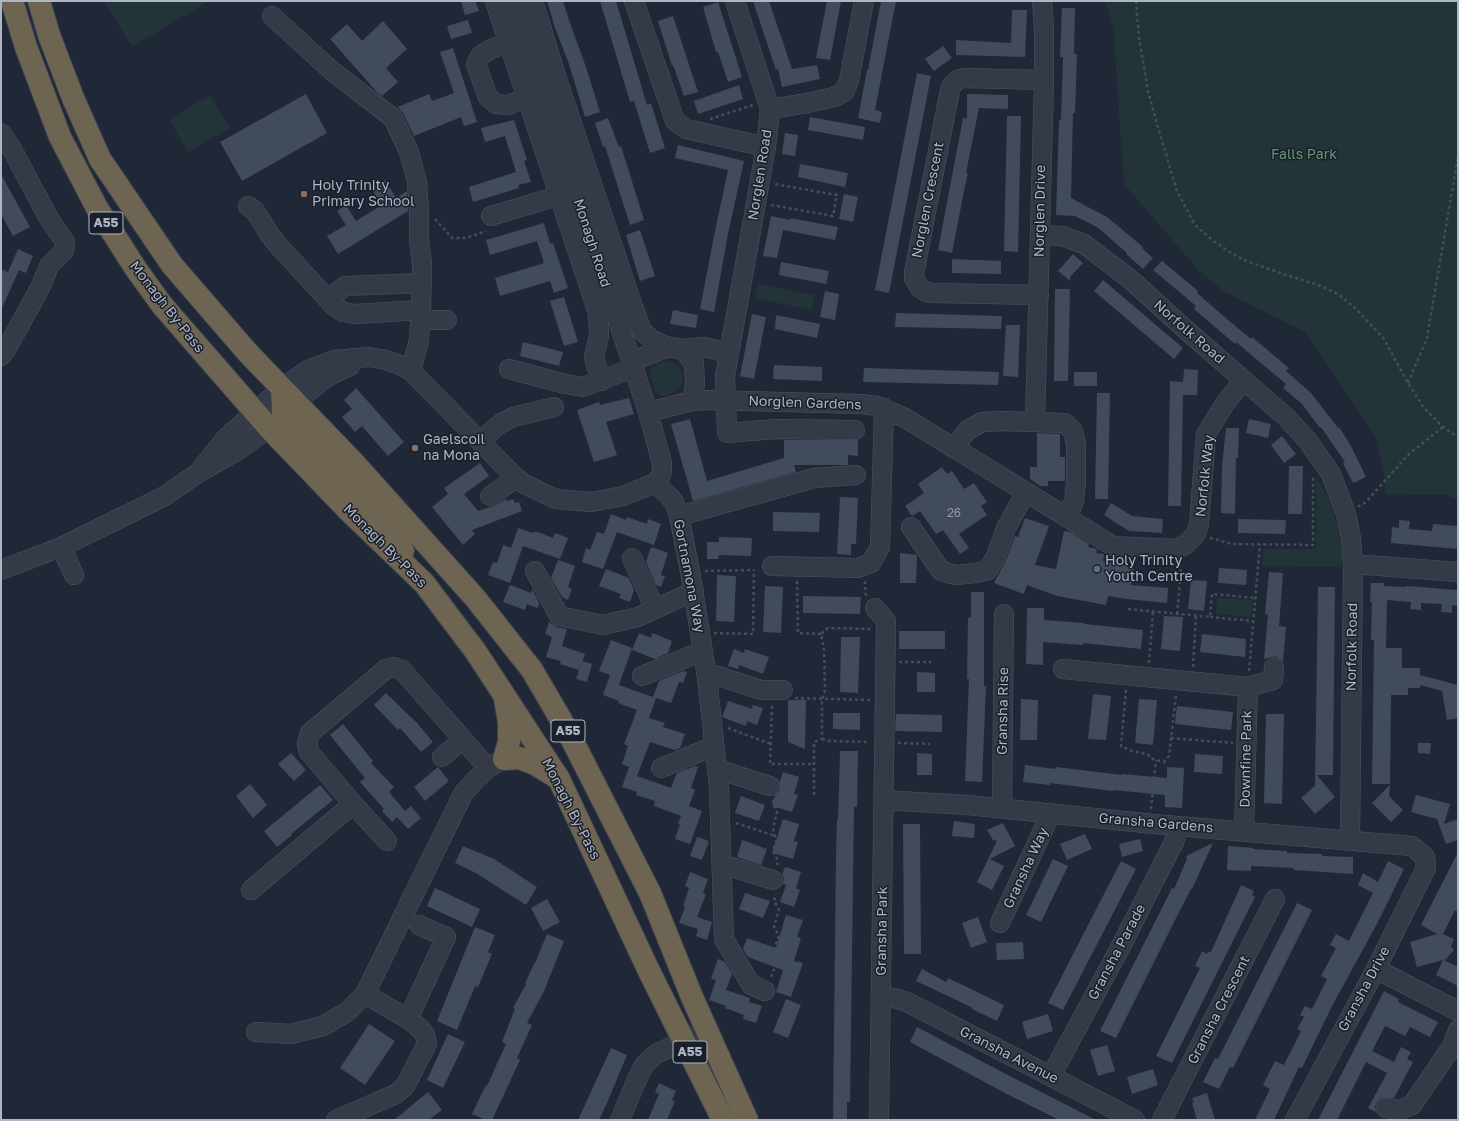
<!DOCTYPE html>
<html>
<head>
<meta charset="utf-8">
<style>
	body { margin:0 }
	#map { position:relative; width:1459px; height:1121px; overflow:hidden; background:#202837; font-family:"Golos Text",sans-serif }
	canvas { display:block }
	.frame { position:absolute; inset:0; border:2px solid #aeb5c4; pointer-events:none }
</style>
</head>
<body>
<div id="map">
<canvas width="1459" height="1121"></canvas>
<div class="frame"></div>
</div>
<script>
const ctx = document.querySelector('canvas').getContext('2d');
ctx.lineJoin = 'round';
function paint(path, color) { ctx.fillStyle = color; ctx.fill(path, 'evenodd'); }
const shape = rows => new Path2D(rows.map(r => 'M' + r).join(''));
function stroke(path, color, width, dash) { ctx.strokeStyle = color; ctx.lineWidth = width; ctx.lineCap = dash ? 'butt' : 'round'; ctx.setLineDash(dash || []); ctx.stroke(path); }
function label(font, color, halo, rows, align = 'center') {
  ctx.font = font + ' "Golos Text",sans-serif'; ctx.lineWidth = 3; ctx.setLineDash([]); ctx.textBaseline = 'middle'; ctx.strokeStyle = halo; ctx.fillStyle = color; for (const [text, x, y, turn = 0] of rows) {
    ctx.save(); ctx.translate(x, y); ctx.rotate((+turn || 0) * Math.PI / 180); ctx.textAlign = isNaN(turn) ? turn : align; if (halo) ctx.strokeText(text, 0, 0); ctx.fillText(text, 0, 0); ctx.restore();
  }
}
paint(shape([
	[104,1,209,1,132,47],
	[1105,1,1458,1,1458,499,1446,495,1385,494,1385,481,1376,437,1305,332,1225,292,1199,271,1124,184,1113,25],
	[210,95,230,128,188,152,169,120],
	[758,284,815,295,812,310,755,298],
	[666,361,675,363,680,368,683,376,682,385,676,391,666,396,660,396,655,392,649,374,652,367,657,363],
	[1316,475,1329,500,1339,530,1342,550,1342,567,1263,566,1263,549,1316,549],
	[1217,598,1252,600,1251,617,1216,614]
]), '#223438');
paint(shape([
	[461,1,475,1,479,11,465,15],
	[547,1,563,1,570,23,586,67,600,112,585,117,569,64,555,28],
	[600,1,616,1,647,105,651,103,665,148,650,153,634,101,630,102],
	[753,1,769,1,792,69,817,65,820,79,782,87,778,69,776,70],
	[827,1,841,1,830,60,816,58],
	[881,1,896,1,875,110,882,112,880,123,858,118,867,70,868,70],
	[718,2,742,77,728,82,718,52,716,52,703,7],
	[1062,8,1075,8,1074,54,1077,54,1075,113,1073,113,1071,198,1107,217,1143,247,1142,248,1153,258,1143,269,1126,254,1127,253,1097,227,1075,216,1056,215,1059,120,1061,120,1063,57,1060,57],
	[1012,10,1027,10,1025,57,956,55,956,40,1011,43],
	[673,16,698,92,684,96,673,65,672,66,658,21],
	[468,20,472,33,451,39,447,26],
	[383,21,407,49,386,68,398,82,382,96,376,91,330,39,347,24,362,41],
	[943,46,952,58,934,71,925,59],
	[453,48,477,122,464,126,461,117,414,136,403,113,398,107,429,94,432,101,454,93,440,52],
	[917,73,931,76,889,293,875,290],
	[739,85,743,99,698,114,694,101],
	[306,94,327,133,242,181,220,142],
	[967,94,1008,95,1008,109,979,108,966,173,968,173,965,186,952,253,938,250,963,118,967,119],
	[1007,116,1021,116,1018,252,1004,251],
	[810,117,865,127,863,140,808,130],
	[608,118,619,147,621,146,644,220,630,225,605,146,603,147,595,123],
	[514,120,527,160,524,161,531,182,518,185,519,188,473,202,469,187,516,172,505,136,485,142,481,128],
	[785,133,798,135,795,156,782,154],
	[678,145,744,161,728,234,714,312,700,309,715,231,728,170,675,158],
	[800,164,848,173,845,187,798,177],
	[1,174,30,227,13,236,1,214],
	[385,180,396,198,407,191,408,211,338,254,327,236,346,225,337,211,346,205,356,221,382,205,371,188],
	[844,194,858,197,853,222,839,219],
	[771,216,790,220,790,218,838,227,835,240,783,230,777,258,763,256],
	[544,223,550,244,553,243,568,288,554,293,550,281,500,296,495,278,544,263,537,241,490,255,486,240],
	[640,230,655,276,640,281,626,235],
	[18,249,33,256,26,273,19,270,1,310,1,269,8,272],
	[1073,254,1083,263,1070,277,1070,281,1058,271],
	[952,259,1001,261,1001,274,952,273],
	[1162,261,1198,291,1197,293,1227,319,1251,339,1252,337,1289,368,1286,371,1311,393,1338,428,1339,427,1351,446,1366,477,1353,483,1343,463,1345,462,1321,427,1320,428,1301,403,1283,388,1286,384,1236,342,1235,344,1194,309,1196,306,1153,270],
	[781,262,829,271,826,284,779,275],
	[1103,280,1183,348,1174,359,1094,291],
	[1055,289,1070,289,1068,381,1054,381],
	[825,291,839,294,835,320,820,317],
	[564,297,578,342,564,346,550,301],
	[673,310,698,315,696,328,670,324],
	[896,313,1002,316,1001,329,895,327],
	[752,314,766,317,754,379,740,376],
	[776,315,820,324,817,338,775,329],
	[1006,325,1020,325,1018,377,1003,376],
	[523,342,563,352,559,366,520,356],
	[774,365,822,367,822,381,773,379],
	[864,368,999,372,998,385,863,382],
	[1184,369,1198,370,1197,395,1183,395,1181,506,1168,506,1170,381,1183,382],
	[1074,372,1097,372,1097,386,1074,386],
	[356,388,404,442,388,456,362,426,355,432,342,417,352,409,344,400],
	[1097,393,1110,393,1108,499,1095,499],
	[629,398,634,414,606,422,617,455,594,462,577,410,599,402,600,405],
	[690,419,707,481,784,458,784,440,858,440,858,456,848,455,848,465,794,465,796,472,693,501,671,424],
	[1249,419,1271,424,1268,438,1246,433],
	[1226,428,1239,428,1238,458,1236,458,1235,514,1221,513,1222,466],
	[1037,433,1060,434,1060,457,1065,457,1065,481,1048,481,1048,486,1040,486,1030,479,1030,467,1037,467],
	[1282,436,1296,454,1284,463,1271,445],
	[480,463,489,476,464,494,478,511,496,505,504,500,507,499,507,501,513,499,515,503,519,502,522,511,472,530,475,534,463,545,432,507,448,494,444,488],
	[1289,466,1303,466,1302,514,1288,514],
	[942,467,947,474,952,471,964,489,974,483,987,502,981,506,987,515,959,534,969,548,960,554,943,530,936,534,920,511,912,516,905,506,924,493,918,484],
	[840,497,858,498,856,544,851,544,851,555,837,554],
	[1111,503,1132,516,1163,519,1162,533,1129,531,1104,515],
	[773,512,820,513,819,532,773,531],
	[611,514,626,520,627,517,647,524,648,519,661,524,654,545,617,532,603,569,582,562,586,548,590,550,597,532,604,534],
	[1025,518,1049,526,1035,565,1056,569,1064,531,1070,532,1089,544,1088,547,1097,549,1096,553,1104,554,1103,561,1131,566,1130,568,1134,569,1131,585,1168,588,1167,603,1127,599,1108,596,1106,605,1057,596,1027,585,1024,594,994,583,1006,560,1015,536,1018,537],
	[1238,519,1286,520,1285,534,1238,533],
	[1399,520,1410,521,1409,529,1432,531,1433,524,1458,526,1458,549,1391,543,1392,527,1399,528],
	[518,528,533,533,534,532,538,532,553,538,555,533,568,538,560,559,523,546,510,583,488,575,493,562,497,563,503,545,511,548],
	[719,537,752,538,751,556,719,555,718,559,707,559,707,542,719,542],
	[651,547,668,553,661,575,665,576,661,587,656,585,646,562],
	[900,553,917,555,916,583,900,583],
	[558,560,575,566,568,587,572,589,568,600,562,597,551,578],
	[1219,568,1247,570,1246,585,1218,583],
	[606,569,629,578,634,590,630,602,619,598,621,594,599,586],
	[1269,572,1283,573,1279,626,1286,627,1283,661,1275,656,1264,659,1268,615,1265,614],
	[717,575,736,576,734,622,716,621],
	[1191,580,1207,581,1204,611,1188,609],
	[1371,583,1384,583,1384,586,1406,587,1406,586,1458,590,1458,606,1452,605,1452,613,1441,612,1442,604,1421,603,1421,610,1410,609,1411,602,1387,600,1386,648,1402,648,1402,668,1420,668,1420,675,1458,685,1458,718,1447,720,1442,691,1420,685,1420,688,1408,688,1408,695,1391,695,1390,784,1372,784,1374,640,1371,640,1372,602,1370,602],
	[510,585,531,593,532,589,539,603,538,608,527,604,525,610,503,602],
	[765,586,783,587,781,633,763,632],
	[1318,587,1335,587,1333,775,1317,775,1335,797,1315,814,1301,798,1315,786],
	[971,592,984,592,984,686,986,686,982,782,965,781,969,679,967,679,968,617,971,618],
	[803,596,861,597,860,614,803,613],
	[1027,608,1044,608,1044,620,1084,623,1084,624,1143,630,1141,649,1083,643,1083,645,1043,642,1043,665,1026,664],
	[1164,616,1183,617,1180,651,1161,649],
	[549,622,556,627,567,629,562,646,585,654,579,670,560,664,561,661,546,657,552,637,545,634],
	[899,631,945,631,945,649,899,649],
	[639,633,651,638,652,633,672,641,668,653,655,659,632,650],
	[1202,634,1246,639,1245,657,1200,652],
	[841,637,860,637,858,693,840,692],
	[611,640,632,648,619,685,656,698,649,718,665,723,663,727,685,734,680,748,675,750,650,742,637,776,671,788,677,773,695,766,698,767,691,788,695,790,689,806,702,811,690,844,675,839,680,825,678,824,681,816,654,806,655,801,636,795,637,792,622,787,629,767,622,764,628,746,624,744,637,710,618,703,619,701,603,695,610,675,599,671],
	[734,649,744,653,745,649,769,657,763,674,739,665,738,669,728,666],
	[582,661,592,664,587,682,576,679],
	[683,671,687,672,683,683,679,682,671,703,653,697,659,681],
	[917,672,935,673,935,692,917,692],
	[386,693,417,723,433,742,421,752,400,728,398,730,374,705],
	[1093,694,1111,696,1106,740,1088,739],
	[1021,699,1038,700,1037,740,1020,740],
	[1139,699,1157,700,1153,745,1135,743],
	[788,700,806,700,805,749,788,742],
	[728,701,752,709,753,705,763,708,757,725,747,721,746,726,722,717],
	[1177,706,1233,712,1231,730,1175,724],
	[833,713,860,713,860,730,833,729],
	[896,714,942,715,942,732,895,731],
	[1266,714,1284,714,1282,804,1264,803],
	[343,724,373,761,371,763,394,787,389,792,405,811,411,806,421,818,408,829,397,817,392,822,382,811,384,809,360,782,365,778,330,735],
	[1418,743,1431,743,1430,754,1418,753],
	[840,751,858,751,857,807,854,807,850,1102,847,1102,847,1120,833,1120,836,856,837,819,838,819],
	[291,753,306,770,294,781,278,764],
	[917,753,932,754,932,775,917,775],
	[1195,754,1223,756,1222,774,1194,772],
	[1025,765,1055,769,1056,767,1122,775,1122,774,1167,778,1167,767,1184,768,1182,808,1165,807,1165,795,1113,790,1113,791,1050,783,1050,785,1023,782],
	[438,767,449,781,425,801,414,787],
	[783,772,799,777,794,794,798,795,792,812,772,806,775,795,780,790,780,781],
	[250,784,267,805,253,818,236,796],
	[320,785,333,800,291,834,292,835,277,847,264,831],
	[1390,785,1389,796,1403,810,1391,822,1372,803],
	[1416,795,1450,804,1444,824,1458,819,1458,840,1446,844,1437,819,1411,812],
	[741,796,765,805,759,821,735,813],
	[783,819,799,824,794,841,798,842,793,859,772,853],
	[954,821,975,824,974,838,952,836],
	[1003,823,1015,846,990,859,1004,866,992,890,977,882,997,841,993,840,987,830],
	[903,824,920,824,921,954,904,954],
	[1085,834,1092,849,1067,860,1060,844],
	[697,837,709,841,702,860,690,856],
	[1140,839,1143,851,1122,857,1119,844],
	[742,840,767,849,761,865,737,857],
	[1213,843,1192,889,1191,889,1175,920,1116,1038,1100,1031,1172,888,1174,889,1187,859,1186,856],
	[463,846,494,859,537,887,526,905,476,873,455,863],
	[1228,846,1253,848,1253,849,1287,851,1287,853,1322,854,1322,856,1353,857,1353,874,1294,870,1294,868,1251,866,1251,871,1227,870],
	[1458,852,1458,912,1455,910,1443,934,1454,939,1451,947,1454,950,1446,959,1444,960,1458,967,1458,986,1436,975,1443,960,1417,967,1410,942,1437,934,1421,925],
	[1053,859,1068,866,1041,922,1026,915],
	[1121,861,1136,869,1063,1010,1048,1003],
	[1388,861,1404,869,1379,920,1331,1008,1302,1068,1299,1067,1274,1120,1255,1120,1270,1089,1263,1085,1275,1061,1284,1065,1301,1031,1297,1029,1304,1017,1300,1015,1305,1006,1312,1009,1327,979,1321,976,1336,948,1330,945,1336,934,1349,941,1373,893,1358,885,1363,873,1378,882],
	[785,867,801,872,796,888,800,890,794,907,780,902,786,885,783,884,784,878,782,874],
	[690,872,708,879,703,893,706,894,697,917,712,922,707,940,696,936,698,929,679,923,685,907,683,906,689,888,685,886],
	[1241,885,1254,891,1252,895,1255,897,1172,1063,1156,1056,1200,968,1195,966,1202,951,1207,954,1208,952,1211,952],
	[435,888,480,909,472,927,427,906],
	[745,893,770,901,763,918,739,909],
	[547,899,560,922,543,931,531,908],
	[1297,903,1312,910,1233,1068,1230,1067,1219,1089,1203,1082,1215,1058,1218,1059],
	[786,915,803,920,797,937,801,938,794,961,803,963,791,997,776,992,783,970,748,957,743,949,747,938,776,948],
	[978,917,987,942,971,948,962,923],
	[475,927,495,935,488,952,492,954,478,987,475,986,457,1030,437,1021],
	[547,934,564,941,544,991,527,1023,532,1025,517,1058,520,1060,492,1120,486,1120,472,1114,486,1085,487,1086,506,1044,502,1042,515,1009,513,1008,526,984,525,983,535,962,535,963],
	[1023,942,1024,959,997,960,996,943],
	[718,959,725,962,732,974,726,990,750,998,749,1002,762,1006,756,1023,743,1019,744,1015,725,1008,726,1006,709,1000,716,980,711,979],
	[922,969,946,982,948,978,1004,1005,997,1021,972,1009,973,1008,916,981],
	[1384,991,1399,999,1398,1002,1438,1022,1430,1037,1410,1027,1405,1036,1385,1026,1372,1051,1394,1062,1401,1047,1411,1052,1407,1059,1413,1062,1394,1098,1382,1098,1378,1101,1375,1106,1376,1112,1368,1108,1387,1073,1366,1062,1337,1120,1318,1120],
	[786,999,801,1005,788,1038,773,1032],
	[1048,1014,1053,1031,1027,1039,1022,1022],
	[369,1024,395,1041,365,1085,340,1068],
	[917,1027,1004,1073,1096,1120,1059,1120,1005,1093,910,1042],
	[448,1034,465,1042,443,1088,427,1080],
	[1107,1045,1115,1071,1098,1076,1090,1050],
	[611,1048,627,1055,607,1103,599,1120,578,1120],
	[1153,1069,1158,1085,1132,1094,1127,1077],
	[659,1083,676,1091,672,1100,675,1101,667,1120,648,1120,659,1094,655,1092],
	[428,1092,442,1110,429,1120,394,1120],
	[1207,1093,1215,1120,1197,1120,1192,1103,1194,1103,1192,1098]
]), '#414b5c');
const minor = shape([
	[495,1,598,313,599,336,594,357,597,368,602,381],
	[533,1,557,79,632,304,642,331,651,339,668,347,682,349,703,347,729,353],
	[634,1,675,121,686,129,766,147],
	[735,1,770,109,766,147,725,376,727,433,775,429,855,430],
	[272,16,332,71,393,118,409,152,417,182,419,211,419,239,422,264,421,310],
	[508,43,491,49,480,56,476,64,488,97,496,104,508,105,526,98],
	[770,109,808,103,834,97,844,92,849,81,864,1],
	[1,133,12,149,48,217,65,242,64,251,49,266,40,288,7,348,1,356],
	[248,206,255,211,270,235,277,244,333,305,343,312,355,314,421,310,419,340,411,371],
	[491,216,558,196],
	[1040,235,1062,236,1084,244,1130,279,1185,329,1286,417,1308,441,1331,474,1346,514,1351,538,1353,564,1350,840],
	[1039,295,933,293,926,292,920,288,914,278,914,273,950,90,952,85,959,79,965,78,1044,80],
	[328,299,345,286,422,283],
	[421,320,447,320],
	[682,349,694,363,695,384,692,401],
	[631,362,668,347],
	[509,369,565,384,583,387,633,368],
	[648,412,692,401,707,400,860,404,877,406,905,418,1026,492,1113,546,1176,549,1185,545,1196,534,1199,524,1206,434,1226,402,1244,380],
	[1035,422,1044,80,1044,29,1042,1],
	[480,441,500,424,513,417,554,407],
	[953,448,968,430,982,422,1001,421,1065,423,1073,431,1076,444,1076,483,1074,501,1067,518],
	[198,473,225,439,282,388,308,370,335,360,369,357,386,360,400,365,411,371,515,477,524,484,556,499,591,502,623,496,655,483,660,477,662,471,662,463,648,412,513,1],
	[655,483,669,496,674,502,679,516,690,571,700,633,707,677,719,788,724,939,751,985,765,991],
	[490,496,505,486,515,477],
	[679,516,814,478,856,475],
	[911,527,941,571,956,575,976,573,988,570,996,556,1006,528,1026,492],
	[61,547,74,575],
	[632,558,655,609],
	[1353,564,1458,572],
	[772,566,858,568,871,563,880,547,884,408],
	[1,570,61,547,163,497,198,473,240,449,269,428,296,402,327,377,350,366],
	[535,571,559,616,603,625,638,617,694,591],
	[875,608,886,621,879,1120],
	[1063,669,1248,687,1244,831],
	[642,676,702,651],
	[707,677,715,675,761,690,783,690],
	[1248,687,1273,680,1274,667],
	[442,757,462,740],
	[661,768,714,746],
	[717,769,770,786],
	[884,800,967,805,1154,824,1412,846,1425,857,1426,868,1376,969,1295,1120],
	[1002,808,1004,614],
	[387,841,353,804,309,752,307,744,310,733,386,669,394,667,401,669,488,768],
	[722,864,773,880],
	[251,890,353,804],
	[1000,923,1051,813],
	[1376,969,1458,1011],
	[881,997,894,998,907,1002,1135,1120],
	[408,1019,446,937,419,925],
	[256,1032,291,1034,323,1026,347,1012,365,994,463,794,475,780,488,768,504,759],
	[1051,1076,1120,948,1174,842,1177,833,1178,826],
	[1386,1108,1400,1110,1412,1105,1451,1048,1458,1030],
	[336,1120,396,1094,405,1086,427,1044,425,1035,421,1029,408,1019,365,994],
	[620,1120,635,1084,644,1065,656,1054,706,1030],
	[1162,1120,1275,899]
]);
const highway = shape([
	[12,1,26,47,60,137,97,208,136,269,162,305,269,428,349,511,424,583,476,652,559,779,648,969,723,1120],
	[39,1,49,35,73,98,100,159,172,265,248,353,356,465,476,599,532,670,567,730,650,893,692,997,747,1120],
	[282,388,283,414,385,523,403,551],
	[505,699,509,722,509,742,504,759,519,758,535,764,556,777]
]);
stroke(minor, '#4e5562', 20);
stroke(highway, '#3b424f', 24);
stroke(shape([
	[1136,1,1139,37,1148,91,1157,124,1177,191,1195,225,1212,240,1228,251,1244,260,1286,275,1318,285,1338,294,1356,309,1384,339,1408,383,1424,408,1443,427,1458,437],
	[710,119,753,105],
	[771,205,833,216,837,195,774,184],
	[435,219,452,238,467,238,486,231],
	[1408,383,1427,338,1458,156],
	[1358,507,1366,502,1408,455,1443,427],
	[1210,538,1232,544,1313,545,1313,475],
	[705,571,754,570],
	[797,581,798,633,821,634],
	[865,581,865,593,867,596],
	[1128,609,1210,617,1212,594,1255,598],
	[1177,614,1181,572,1179,563],
	[1210,617,1253,621],
	[714,633,753,634,754,570],
	[899,662,931,662],
	[1149,663,1153,612],
	[1193,667,1196,616],
	[1249,671,1260,544],
	[1126,690,1121,746,1132,751,1147,754,1153,759,1164,762,1169,756,1176,695],
	[795,698,870,700],
	[772,706,770,764,814,764],
	[728,728,771,744],
	[1171,738,1233,743],
	[822,739,830,741,869,742],
	[898,743,930,744],
	[814,795,814,742,822,739,822,699,825,690,824,648,821,634,828,628,871,629],
	[774,800,773,803,777,812,773,828,776,842,773,851,778,861,777,865],
	[1151,809,1156,760],
	[736,823,775,836],
	[771,977,780,954,775,946,779,936,774,927,779,910,774,901,776,894]
]), '#405155', 2.5, [3, 3]);
stroke(minor, '#343b47', 19);
stroke(highway, '#6d6451', 22);
for (const [x, y, r, color] of [
	[304,194,4,"#8d6e63"],
	[415,448,4,"#8d6e63"],
	[1097,569,4,"#5c6f8a"]
]) { const dot = new Path2D(); dot.arc(x, y, r, 0, 2 * Math.PI); ctx.fillStyle = color; ctx.fill(dot); stroke(dot, '#19202c', 1.5); }
label('12px', '#939aaa', null, [
	["26",954,513]
]);
for (const [x, y, w] of [
	[106,223,34],
	[568,731,34],
	[690,1052,34]
]) { const box = new Path2D(); box.roundRect(x - w / 2, y - 11, w, 22, 3); ctx.fillStyle = '#19202c'; ctx.fill(box); stroke(box, '#aeb5c4', 1); }
label('bold 13px', '#aeb5c4', null, [
	["A55",106,223],
	["A55",568,731],
	["A55",690,1052]
]);
label('14px', '#669474', '#19202c', [
	["Falls Park",1304,155]
]);
label('14px', '#aeb5c4', '#19202c', [
	["Norglen Road",760,175,-81],
	["Norglen Crescent",928,200,-79],
	["Norglen Drive",1040,211,-89],
	["Monagh Road",592,243,72],
	["Monagh By-Pass",167,307,52],
	["Norfolk Road",1189,332,41],
	["Norglen Gardens",805,403,2],
	["Norfolk Way",1205,476,-84],
	["Monagh By-Pass",385,546,45],
	["Gortnamona Way",689,576,79],
	["Norfolk Road",1352,647,-89],
	["Gransha Rise",1003,711,-89],
	["Downfine Park",1246,759,-89],
	["Monagh By-Pass",571,809,63],
	["Gransha Gardens",1156,823,5],
	["Gransha Way",1026,868,-65],
	["Gransha Park",882,931,-89],
	["Gransha Parade",1117,952,-62],
	["Gransha Drive",1364,989,-62],
	["Gransha Crescent",1219,1010,-63],
	["Gransha Avenue",1009,1055,27]
]);
label('14px', '#aeb5c4', '#19202c', [
	["Holy Trinity",312,186],
	["Primary School",312,202],
	["Gaelscoil",423,440],
	["na Mona",423,456],
	["Holy Trinity",1105,561],
	["Youth Centre",1105,577]
], 'left');
</script>
</body>
</html>
